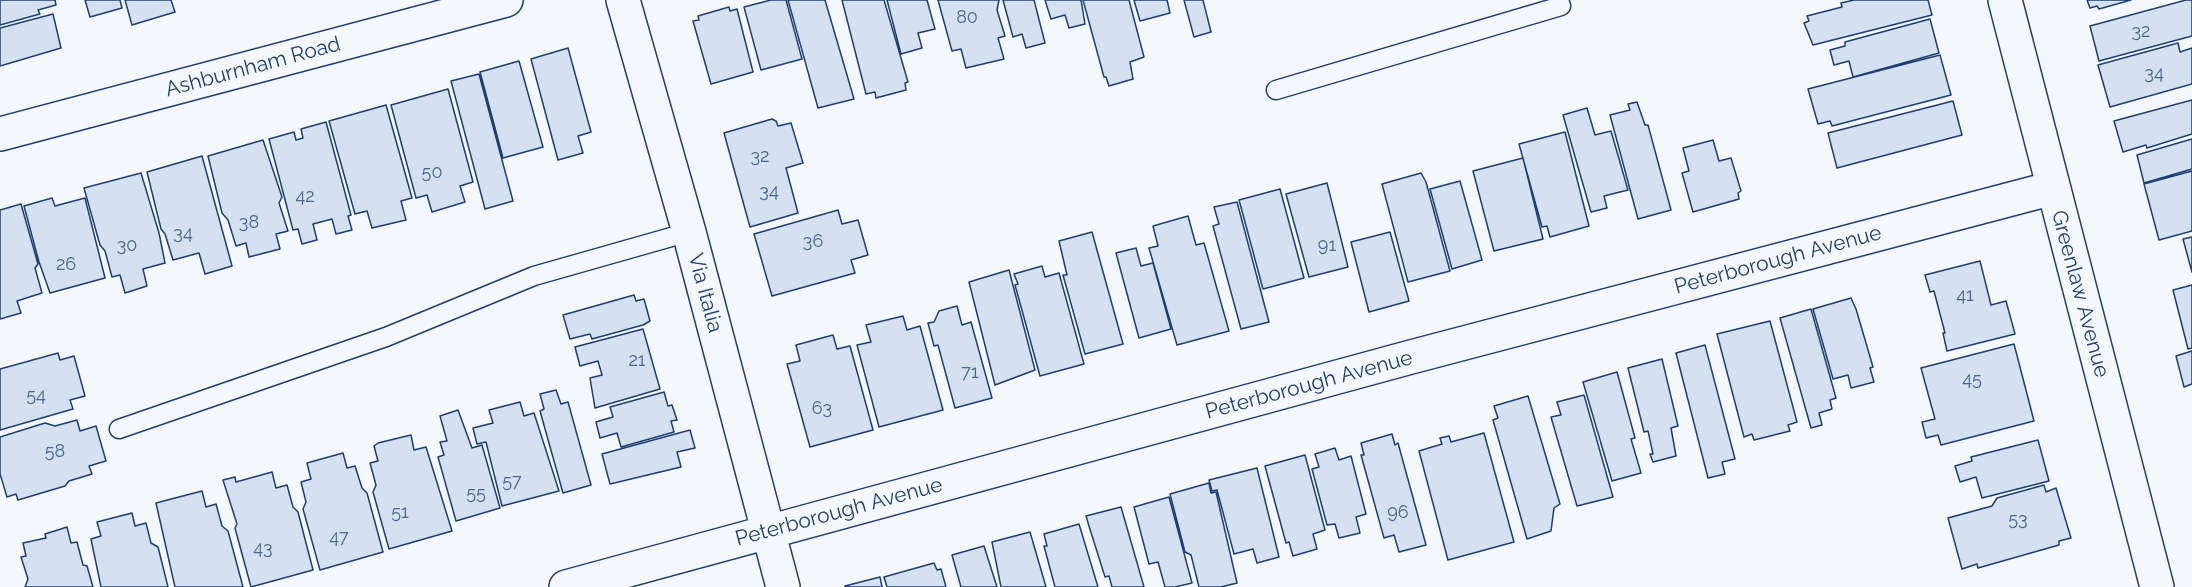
<!DOCTYPE html>
<html>
<head>
<meta charset="utf-8">
<style>
	body { margin:0 }
	canvas { display:block; background:#f4f7fb }
</style>
</head>
<body>
<canvas width="2192" height="587"></canvas>
<script>
const ctx = document.querySelector('canvas').getContext('2d');
ctx.lineJoin = 'round';
function paint(path, color) { ctx.fillStyle = color; ctx.fill(path, 'evenodd'); }
const shape = rows => new Path2D(rows.map(r => 'M' + r).join(''));
function stroke(path, color, width, dash) { ctx.strokeStyle = color; ctx.lineWidth = width; ctx.lineCap = dash ? 'butt' : 'round'; ctx.setLineDash(dash || []); ctx.stroke(path); }
function label(font, color, halo, rows, align = 'center') {
  ctx.font = font + ' Raleway,sans-serif'; ctx.lineWidth = 4.5; ctx.setLineDash([]); ctx.textBaseline = 'middle'; ctx.strokeStyle = halo; ctx.fillStyle = color; for (const [text, x, y, turn = 0] of rows) {
    ctx.save(); ctx.translate(x, y); ctx.rotate((+turn || 0) * Math.PI / 180); ctx.textAlign = isNaN(turn) ? turn : align; if (halo) ctx.strokeText(text, 0, 0); ctx.fillText(text, 0, 0); ctx.restore();
  }
}
const building = shape([
	[0,0,55,0,56,5,38,10,40,14,0,25,0,0],
	[85,0,120,0,122,8,90,17,85,0],
	[125,0,171,0,175,12,132,25,125,0],
	[771,0,786,0,802,59,761,70,744,7,771,0],
	[788,0,825,0,854,99,818,108,788,0],
	[842,0,884,0,908,82,905,83,906,90,876,98,875,92,866,94,842,0],
	[887,0,927,0,935,29,918,33,922,48,901,54,887,0],
	[938,0,999,0,997,10,1005,36,998,38,1004,59,966,68,961,49,952,51,938,0],
	[1003,0,1034,0,1045,43,1026,48,1022,34,1013,37,1003,0],
	[1045,0,1081,0,1085,24,1069,28,1065,15,1051,19,1045,0],
	[1083,0,1129,0,1144,57,1130,62,1133,79,1109,86,1106,77,1104,77,1083,0],
	[1134,0,1167,0,1170,13,1140,21,1134,0],
	[1184,0,1203,0,1211,32,1194,37,1184,0],
	[1854,0,1928,0,1932,15,1813,45,1804,23,1809,21,1807,16,1842,7,1841,3,1854,0],
	[2087,0,2131,0,2099,9,2097,6,2090,8,2087,0],
	[2186,0,2192,0,2192,36,2099,61,2090,26,2186,0],
	[729,7,730,11,737,9,753,72,711,84,693,21,699,20,698,16,729,7],
	[53,14,61,48,0,66,0,28,53,14],
	[1930,19,1939,53,1853,77,1849,61,1834,65,1830,50,1845,46,1845,42,1930,19],
	[2178,43,2180,52,2192,48,2192,84,2110,107,2098,65,2178,43],
	[568,48,591,132,578,136,583,153,558,160,531,59,568,48],
	[1940,55,1951,95,1832,126,1830,121,1818,124,1808,89,1940,55],
	[519,61,543,147,503,158,480,72,519,61],
	[479,74,513,201,485,209,451,81,479,74],
	[448,89,473,182,460,186,465,202,432,212,427,195,416,198,391,105,448,89],
	[2192,100,2192,134,2147,148,2146,145,2123,152,2114,121,2192,100],
	[1953,101,1962,135,1837,168,1828,133,1953,101],
	[1637,102,1645,125,1648,125,1671,210,1638,219,1610,115,1630,110,1628,104,1637,102],
	[386,105,412,198,401,201,406,220,372,228,367,211,355,214,329,121,386,105],
	[1587,108,1595,135,1611,131,1628,190,1604,196,1607,208,1591,212,1563,115,1587,108],
	[772,119,776,121,778,126,791,123,803,163,786,168,798,213,750,227,724,133,772,119],
	[326,122,351,215,348,216,352,230,336,234,332,219,313,224,317,240,302,244,298,229,293,230,269,139,294,132,296,140,303,138,301,129,326,122],
	[1565,132,1589,226,1550,237,1547,226,1542,227,1519,144,1565,132],
	[2192,139,2192,169,2144,183,2137,155,2192,139],
	[263,140,282,197,279,203,288,231,276,234,280,249,249,257,246,243,236,246,228,220,222,213,208,156,263,140],
	[1713,140,1719,161,1731,158,1741,191,1738,193,1739,199,1693,212,1682,173,1689,171,1683,148,1713,140],
	[202,156,232,266,205,274,199,253,173,260,165,234,161,229,147,172,202,156],
	[1523,158,1543,239,1494,251,1473,171,1523,158],
	[2192,171,2192,231,2159,240,2144,184,2192,171],
	[141,173,159,233,165,263,143,269,147,286,125,293,120,275,112,277,105,251,100,245,84,188,141,173],
	[1421,173,1426,182,1450,271,1408,282,1382,184,1421,173],
	[1460,181,1482,260,1452,269,1430,189,1460,181],
	[1327,183,1348,267,1309,277,1286,194,1327,183],
	[1280,189,1304,278,1263,289,1239,200,1280,189],
	[52,198,55,206,85,198,105,278,50,293,39,262,24,206,52,198],
	[1237,202,1269,322,1241,329,1213,226,1219,224,1214,207,1237,202],
	[21,204,38,264,35,268,42,293,17,301,21,313,0,319,0,210,21,204],
	[838,210,842,224,858,220,868,255,851,260,855,273,772,296,754,234,838,210],
	[1188,216,1196,245,1204,243,1229,331,1177,345,1149,248,1158,246,1153,226,1188,216],
	[1092,232,1123,344,1085,354,1063,275,1067,275,1059,241,1092,232],
	[1390,232,1409,301,1369,312,1351,242,1390,232],
	[2192,237,2192,272,2183,239,2192,237],
	[1136,248,1141,266,1153,263,1171,329,1139,338,1116,253,1136,248],
	[1980,261,1991,305,2006,301,2015,334,1947,351,1943,333,1945,333,1934,291,1930,292,1925,275,1980,261],
	[1042,266,1045,277,1059,273,1084,364,1040,376,1015,285,1018,284,1014,274,1042,266],
	[1009,270,1035,370,995,385,969,282,1009,270],
	[2192,285,2192,348,2188,349,2173,290,2192,285],
	[634,295,636,301,644,299,650,321,643,325,592,339,590,334,570,339,563,315,634,295],
	[1851,298,1856,309,1873,367,1870,368,1874,382,1851,388,1848,375,1833,379,1813,309,1851,298],
	[957,306,962,325,971,322,992,398,955,408,938,345,934,346,928,323,934,322,939,311,957,306],
	[1811,309,1836,398,1830,400,1832,409,1819,413,1822,425,1811,428,1780,318,1811,309],
	[903,316,907,330,920,326,943,410,879,427,857,345,871,342,866,325,903,316],
	[1770,321,1797,422,1788,425,1790,431,1754,440,1752,434,1744,437,1717,334,1770,321],
	[643,329,660,389,595,408,590,378,602,375,598,361,580,366,575,347,643,329],
	[833,335,837,349,850,346,873,430,810,447,787,364,800,361,796,345,833,335],
	[2014,344,2034,421,1941,445,1938,435,1926,438,1922,422,1935,419,1921,368,2014,344],
	[1705,345,1735,459,1722,462,1725,474,1708,478,1676,353,1705,345],
	[2192,351,2192,384,2184,387,2176,356,2192,351],
	[58,353,60,360,74,356,85,396,70,400,73,409,0,430,0,369,58,353],
	[1662,359,1678,426,1671,428,1676,456,1653,462,1650,454,1653,454,1648,431,1644,432,1628,368,1662,359],
	[1617,372,1635,438,1631,439,1641,473,1612,481,1583,382,1617,372],
	[556,390,561,404,568,402,591,485,563,493,540,411,544,409,540,394,556,390],
	[664,392,668,406,672,405,677,420,671,421,674,432,621,447,617,433,600,438,596,422,613,417,610,407,664,392],
	[1584,395,1613,497,1577,506,1551,417,1561,415,1557,402,1584,395],
	[1528,396,1560,504,1554,508,1551,531,1527,539,1493,420,1498,418,1494,406,1528,396],
	[520,402,524,416,534,413,559,491,502,506,486,442,477,444,473,428,493,423,489,410,520,402],
	[458,410,472,448,482,445,500,508,456,521,438,457,444,455,440,442,447,441,440,416,458,410],
	[77,420,80,431,96,426,106,461,89,466,92,474,69,481,65,486,18,500,16,494,7,497,0,474,0,437,45,423,55,426,77,420],
	[690,430,695,448,677,452,681,467,610,484,602,454,690,430],
	[1484,433,1514,542,1448,560,1419,451,1442,444,1440,438,1449,436,1451,442,1484,433],
	[1392,434,1395,445,1398,443,1426,545,1399,552,1394,535,1384,538,1361,455,1364,455,1361,443,1392,434],
	[411,435,414,450,426,447,452,531,389,549,373,492,376,485,370,463,378,461,374,446,378,443,411,435],
	[2038,440,2049,481,1982,498,1976,477,1960,482,1955,466,1972,461,1971,457,2038,440],
	[1335,448,1339,460,1351,456,1366,514,1356,517,1360,533,1339,538,1335,524,1327,525,1312,469,1319,467,1315,454,1335,448],
	[343,453,347,468,355,466,362,488,367,493,383,552,320,570,303,509,306,502,301,482,311,479,307,463,343,453],
	[1305,455,1325,530,1313,534,1317,549,1293,556,1289,542,1286,543,1265,466,1305,455],
	[1257,468,1279,557,1257,563,1253,549,1234,554,1217,490,1212,491,1209,480,1257,468],
	[272,472,276,488,287,485,293,507,298,512,313,570,251,587,235,528,237,524,223,480,235,477,236,482,272,472],
	[1209,483,1211,493,1216,492,1237,583,1221,587,1199,587,1191,555,1185,552,1170,494,1209,483],
	[2044,485,2046,492,2056,488,2071,538,2059,541,2059,545,1978,568,1977,564,1962,569,1948,518,1992,506,1997,498,2044,485],
	[202,491,206,507,216,504,222,526,228,531,243,587,175,587,156,503,202,491],
	[1169,497,1192,583,1175,587,1165,587,1158,562,1149,564,1134,507,1169,497],
	[1121,507,1144,587,1112,587,1109,576,1105,577,1089,526,1086,516,1121,507],
	[132,513,135,526,146,523,151,543,158,547,168,587,101,587,91,539,101,536,97,522,132,513],
	[1079,524,1098,587,1055,587,1044,546,1047,546,1044,534,1079,524],
	[67,527,71,543,77,542,83,565,87,566,93,587,25,587,28,579,21,557,26,556,23,543,46,538,45,534,67,527],
	[1030,532,1046,587,1001,587,992,542,1030,532],
	[984,546,997,587,961,587,952,555,984,546],
	[934,563,937,570,941,569,946,587,887,587,884,577,934,563],
	[880,577,882,587,845,587,845,586,880,577]
]);
paint(building, '#d5e0f0');
stroke(building, '#1d3f73', 1.5);
const lane = shape([
	[1276,90,1561,6,1559,0],
	[119,429,386,337,534,276,689,232]
]);
const street = shape([
	[623,0,689,232,783,587],
	[2005,0,2157,587],
	[0,134,506,0],
	[566,587,1411,357,2053,188]
]);
stroke(lane, '#1d3f73', 21);
stroke(street, '#1d3f73', 36);
stroke(lane, '#f4f7fb', 18);
stroke(street, '#f4f7fb', 33);
label('18px', '#4b6792', null, [
	["80",967,18],
	["32",2141,32],
	["34",2154,74],
	["32",760,157],
	["50",432,173],
	["34",769,192],
	["42",305,197],
	["38",249,223],
	["34",183,234],
	["36",813,242],
	["30",127,246],
	["91",1327,246],
	["26",66,265],
	["41",1965,296],
	["21",637,361],
	["71",970,373],
	["45",1972,380],
	["54",36,396],
	["63",822,409],
	["58",55,452],
	["57",512,482],
	["55",476,494],
	["51",400,513],
	["96",1398,513],
	["53",2018,520],
	["47",339,538],
	["43",263,549]
]);
label('21px', '#1d3f73', '#f4f7fb', [
	["Ashburnham Road",253,67,-15],
	["Peterborough Avenue",1778,260,-15],
	["Via Italia",705,293,75],
	["Greenlaw Avenue",2080,294,75],
	["Peterborough Avenue",1309,385,-15],
	["Peterborough Avenue",839,512,-15]
]);
</script>
</body>
</html>
